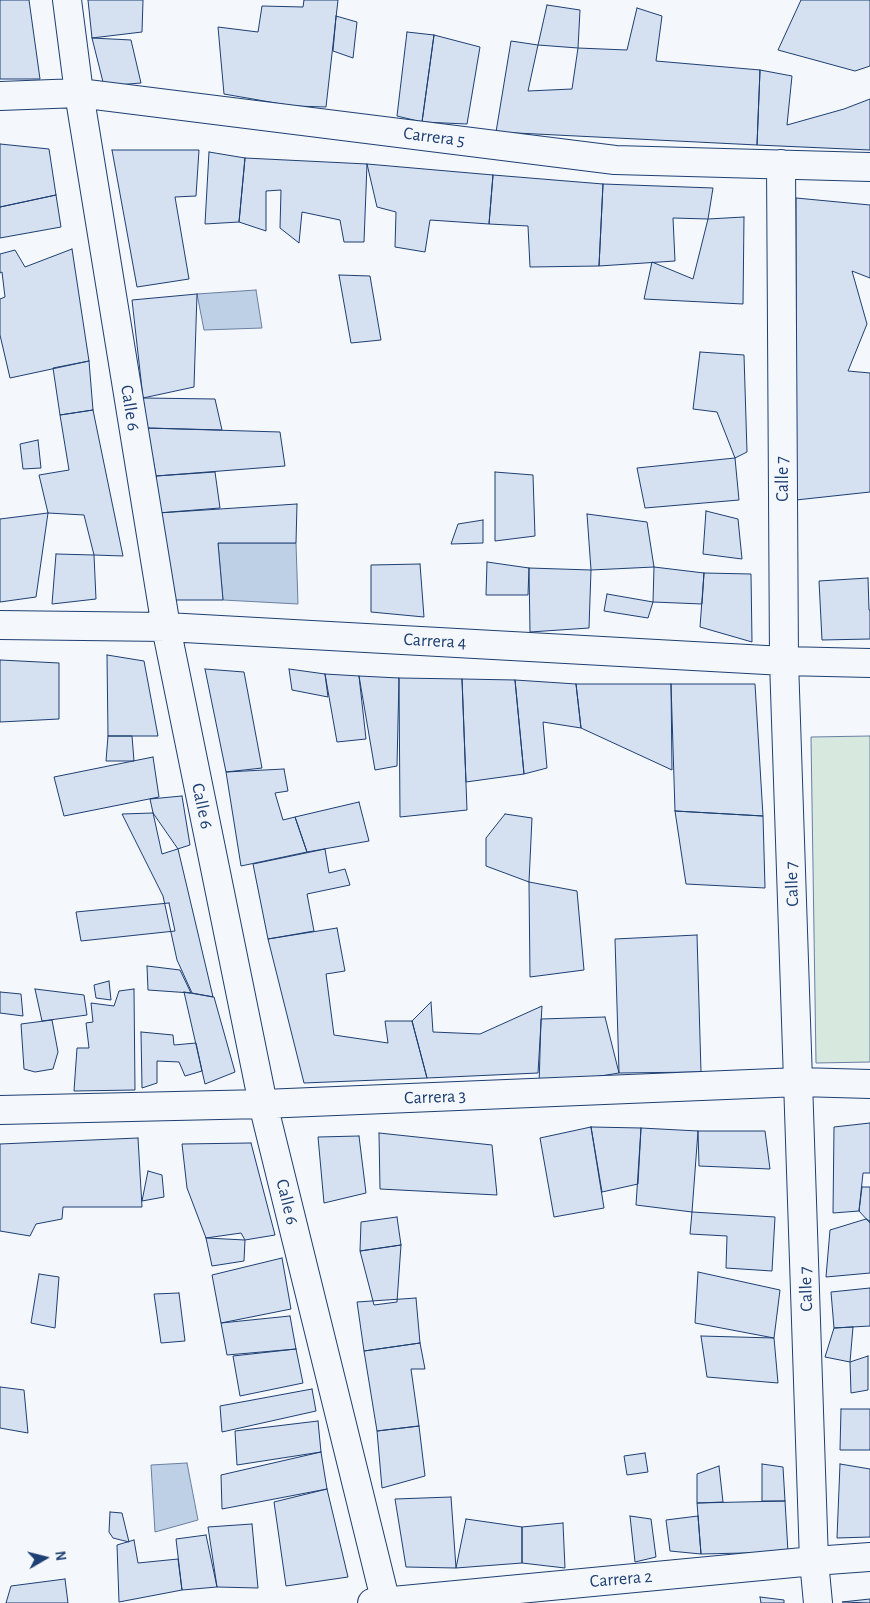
<!DOCTYPE html>
<html>
<head>
<meta charset="utf-8">
<style>
	body { margin:0 }
	#map { position:relative; width:870px; height:1603px; overflow:hidden; background:#f4f7fb; font-family:"Alegreya Sans",sans-serif }
	canvas { display:block }
	.north { position:absolute; left:20px; top:1533px; width:50px; height:50px; -webkit-text-stroke:4px #f4f7fb; paint-order:stroke; rotate:82deg; font-size:14px; font-weight:700; line-height:20px; text-align:center; color:#1d3f73 }
	.north::after { content:''; display:block; margin:auto; width:18px; height:22px; background:#1d3f73; clip-path:polygon(50% 0,100% 100%,50% 72%,0 100%) }
</style>
</head>
<body>
<div id="map">
<canvas width="870" height="1603"></canvas>
<div class="north">N</div>
</div>
<script>
const ctx = document.querySelector('canvas').getContext('2d');
ctx.lineJoin = 'round';
function paint(path, color) { ctx.fillStyle = color; ctx.fill(path, 'evenodd'); }
const shape = rows => new Path2D(rows.map(r => 'M' + r).join(''));
function stroke(path, color, width, dash) { ctx.strokeStyle = color; ctx.lineWidth = width; ctx.lineCap = dash ? 'butt' : 'round'; ctx.setLineDash(dash || []); ctx.stroke(path); }
function label(font, color, halo, rows, align = 'center') {
  ctx.font = font + ' "Alegreya Sans",sans-serif'; ctx.lineWidth = 4; ctx.setLineDash([]); ctx.textBaseline = 'middle'; ctx.strokeStyle = halo; ctx.fillStyle = color; for (const [text, x, y, turn = 0] of rows) {
    ctx.save(); ctx.translate(x, y); ctx.rotate((+turn || 0) * Math.PI / 180); ctx.textAlign = isNaN(turn) ? turn : align; if (halo) ctx.strokeText(text, 0, 0); ctx.fillText(text, 0, 0); ctx.restore();
  }
}
const green = shape([
	[870,736,870,1062,816,1063,811,737,870,736]
]);
paint(green, '#d7e8df');
stroke(green, '#687fa3', 1);
const water = shape([
	[256,290,262,328,204,330,197,294,256,290],
	[218,543,296,543,298,604,223,600,218,543],
	[187,1463,198,1520,155,1532,151,1465,187,1463]
]);
paint(water, '#bed0e5');
stroke(water, '#687fa3', 1);
const building = shape([
	[0,0,29,0,40,79,0,79,0,0],
	[88,0,143,0,142,32,92,38,88,0],
	[304,0,338,0,326,107,293,106,224,94,218,27,258,32,262,6,303,7,304,0],
	[801,0,870,0,870,66,855,71,778,50,801,0],
	[547,5,580,10,578,48,538,45,547,5],
	[637,8,662,16,656,61,760,70,757,145,496,132,511,41,538,45,528,91,572,89,578,48,627,50,637,8],
	[336,16,357,22,353,58,333,51,336,16],
	[407,32,434,35,422,122,397,116,407,32],
	[434,35,480,47,467,124,422,122,434,35],
	[92,38,131,40,141,83,104,86,92,38],
	[760,70,792,76,787,125,844,109,870,99,870,150,757,145,760,70],
	[0,144,49,149,56,195,0,207,0,144],
	[112,150,199,150,196,196,175,197,189,279,137,287,112,150],
	[209,152,245,158,239,222,205,224,209,152],
	[245,158,367,164,364,242,344,242,340,220,302,212,299,243,280,228,281,190,266,191,266,231,239,222,245,158],
	[367,164,493,175,489,224,430,220,425,252,395,247,396,212,377,207,367,164],
	[493,175,603,184,599,266,530,267,528,226,489,224,493,175],
	[603,184,713,188,708,219,673,218,675,261,599,266,603,184],
	[56,195,61,227,0,238,0,207,56,195],
	[796,198,870,205,870,278,852,271,867,324,848,371,870,373,870,492,796,500,796,198],
	[744,217,743,304,644,299,652,262,693,279,708,219,744,217],
	[72,249,89,361,10,378,0,335,0,299,5,297,2,272,0,273,0,254,15,250,25,267,72,249],
	[339,275,370,276,381,340,351,343,339,275],
	[197,294,194,387,143,398,132,300,197,294],
	[700,352,744,355,747,452,735,458,717,412,693,409,700,352],
	[89,361,93,410,60,415,53,368,89,361],
	[143,398,215,399,222,430,147,428,143,398],
	[93,410,123,556,94,555,84,515,48,513,39,475,69,470,60,415,93,410],
	[147,428,280,432,285,466,156,476,147,428],
	[38,440,41,468,23,469,20,444,38,440],
	[735,458,739,500,645,508,637,468,735,458],
	[215,472,220,508,158,513,156,476,215,472],
	[495,472,533,475,535,536,495,541,495,472],
	[297,504,296,543,218,543,223,600,171,600,158,513,297,504],
	[706,511,738,519,742,559,703,554,706,511],
	[48,513,36,597,0,602,0,519,48,513],
	[587,514,647,522,654,567,591,570,587,514],
	[483,520,483,543,451,544,458,524,483,520],
	[56,554,94,555,96,599,52,604,56,554],
	[487,562,529,568,528,595,486,595,487,562],
	[420,564,424,617,371,612,371,565,420,564],
	[654,567,704,573,702,604,653,602,654,567],
	[529,568,591,570,589,628,530,632,529,568],
	[704,573,751,574,752,642,700,627,704,573],
	[868,578,869,610,870,610,870,639,822,640,819,581,868,578],
	[607,594,653,602,648,618,604,611,607,594],
	[107,655,144,661,158,736,108,736,107,655],
	[0,660,59,663,59,719,0,722,0,660],
	[205,669,244,672,262,768,226,772,205,669],
	[289,669,325,674,328,697,292,690,289,669],
	[325,674,359,676,366,739,337,742,325,674],
	[359,676,399,678,397,766,375,770,359,676],
	[399,678,462,679,467,810,400,817,399,678],
	[462,679,515,680,524,774,466,782,462,679],
	[515,680,576,684,581,728,543,722,547,768,524,774,515,680],
	[576,684,671,684,672,770,581,728,576,684],
	[671,684,755,684,763,816,675,811,671,684],
	[108,736,132,736,134,761,106,761,108,736],
	[153,757,159,797,64,816,54,777,153,757],
	[284,769,288,791,275,793,283,820,295,817,307,852,241,866,226,772,284,769],
	[182,796,190,845,162,854,150,799,182,796],
	[359,802,369,841,307,852,295,817,359,802],
	[675,811,763,816,765,888,686,884,675,811],
	[153,813,178,849,213,997,192,993,177,960,163,896,122,814,153,813],
	[505,814,532,818,529,882,486,866,486,838,505,814],
	[325,849,329,873,345,869,350,885,307,894,314,931,268,939,253,864,325,849],
	[529,882,577,891,584,970,530,977,529,882],
	[169,903,175,931,81,941,76,912,169,903],
	[337,928,345,971,326,974,334,1035,388,1043,385,1021,412,1021,427,1078,304,1083,268,939,337,928],
	[697,935,701,1072,619,1073,615,939,697,935],
	[147,966,180,970,191,993,148,990,147,966],
	[109,981,111,1000,96,998,94,985,109,981],
	[35,989,84,995,87,1015,42,1021,35,989],
	[134,989,135,1090,74,1091,77,1048,89,1048,86,1023,93,1022,91,1003,114,1006,119,991,134,989],
	[0,992,21,994,23,1016,0,1013,0,992],
	[184,992,214,997,235,1072,205,1084,184,992],
	[431,1002,433,1032,480,1034,542,1006,538,1073,427,1078,412,1021,431,1002],
	[605,1017,619,1073,539,1086,541,1019,605,1017],
	[52,1020,58,1052,53,1069,35,1072,24,1069,21,1024,52,1020],
	[141,1032,173,1035,174,1045,196,1043,202,1071,185,1076,179,1062,157,1061,157,1083,142,1088,141,1032],
	[870,1123,870,1173,863,1173,859,1211,833,1213,834,1127,870,1123],
	[591,1127,641,1128,638,1184,602,1192,591,1127],
	[591,1127,604,1208,554,1217,540,1138,591,1127],
	[641,1128,698,1131,692,1212,636,1205,641,1128],
	[698,1131,765,1131,770,1169,699,1166,698,1131],
	[379,1133,492,1145,497,1195,380,1189,379,1133],
	[359,1136,366,1193,324,1203,318,1137,359,1136],
	[138,1138,142,1207,63,1207,62,1219,36,1224,30,1236,0,1231,0,1144,138,1138],
	[251,1143,275,1235,245,1240,241,1233,206,1238,187,1188,182,1144,251,1143],
	[148,1171,162,1175,164,1197,142,1201,148,1171],
	[862,1187,870,1187,870,1223,859,1211,862,1187],
	[692,1212,775,1217,772,1271,726,1268,727,1236,690,1234,692,1212],
	[397,1217,401,1245,360,1251,361,1222,397,1217],
	[866,1219,870,1221,870,1273,826,1277,830,1230,866,1219],
	[206,1238,245,1240,244,1261,212,1266,206,1238],
	[401,1245,397,1302,374,1305,360,1251,401,1245],
	[282,1258,291,1309,221,1323,212,1275,282,1258],
	[698,1272,780,1290,774,1338,695,1323,698,1272],
	[39,1274,59,1277,55,1328,31,1323,39,1274],
	[870,1288,870,1326,834,1328,831,1292,870,1288],
	[179,1293,185,1341,161,1343,154,1294,179,1293],
	[416,1298,420,1343,364,1351,357,1302,416,1298],
	[290,1316,296,1349,227,1355,221,1323,290,1316],
	[853,1327,850,1362,825,1357,834,1328,853,1327],
	[701,1336,774,1338,778,1383,707,1377,701,1336],
	[420,1343,425,1369,411,1369,419,1426,377,1431,364,1351,420,1343],
	[296,1349,303,1383,240,1396,233,1356,296,1349],
	[868,1356,868,1390,851,1393,850,1362,868,1356],
	[0,1387,24,1390,28,1433,0,1428,0,1387],
	[312,1389,316,1411,222,1432,220,1406,312,1389],
	[841,1409,870,1409,870,1450,840,1450,841,1409],
	[318,1421,321,1452,237,1465,235,1431,318,1421],
	[419,1426,425,1476,382,1488,377,1431,419,1426],
	[321,1452,327,1489,222,1509,221,1475,321,1452],
	[645,1453,648,1472,627,1475,624,1456,645,1453],
	[762,1464,783,1467,785,1501,762,1501,762,1464],
	[840,1464,870,1469,870,1537,837,1538,840,1464],
	[719,1466,723,1502,697,1503,697,1474,719,1466],
	[327,1489,348,1577,286,1586,274,1502,327,1489],
	[451,1497,456,1568,406,1567,395,1499,451,1497],
	[785,1501,788,1552,701,1554,697,1503,785,1501],
	[110,1512,122,1513,129,1542,113,1538,109,1532,110,1512],
	[630,1516,651,1519,656,1557,635,1562,630,1516],
	[698,1516,701,1554,670,1551,666,1520,698,1516],
	[466,1519,522,1527,522,1563,456,1568,466,1519],
	[563,1523,565,1568,522,1563,522,1527,563,1523],
	[252,1524,258,1588,217,1587,208,1527,252,1524],
	[206,1535,217,1587,182,1590,176,1539,206,1535],
	[134,1540,138,1563,178,1559,182,1590,119,1602,117,1545,134,1540],
	[65,1579,68,1603,6,1603,11,1586,65,1579],
	[760,1597,784,1600,784,1603,761,1603,760,1597],
	[870,1599,870,1603,842,1602,870,1599]
]);
paint(building, '#d5e0f0');
stroke(building, '#1d3f73', 1);
const street = shape([
	[67,0,79,93,166,627,263,1104,386,1603],
	[0,96,79,93,615,160,870,167],
	[781,164,784,661,814,1561,818,1603],
	[0,625,166,627,784,661,870,663],
	[0,1110,263,1104,799,1082,870,1084],
	[372,1603,814,1561,870,1557]
]);
stroke(street, '#1d3f73', 30);
stroke(street, '#f4f7fb', 28);
label('18px', '#1d3f73', '#f4f7fb', [
	["Carrera 5",434,137,7],
	["Calle 6",130,408,81],
	["Calle 7",783,479,-90],
	["Carrera 4",435,641,3],
	["Calle 6",202,806,78],
	["Calle 7",792,884,-92],
	["Carrera 3",435,1097,-2],
	["Calle 6",287,1202,76],
	["Calle 7",806,1289,-92],
	["Carrera 2",621,1579,-5]
]);
</script>
</body>
</html>
